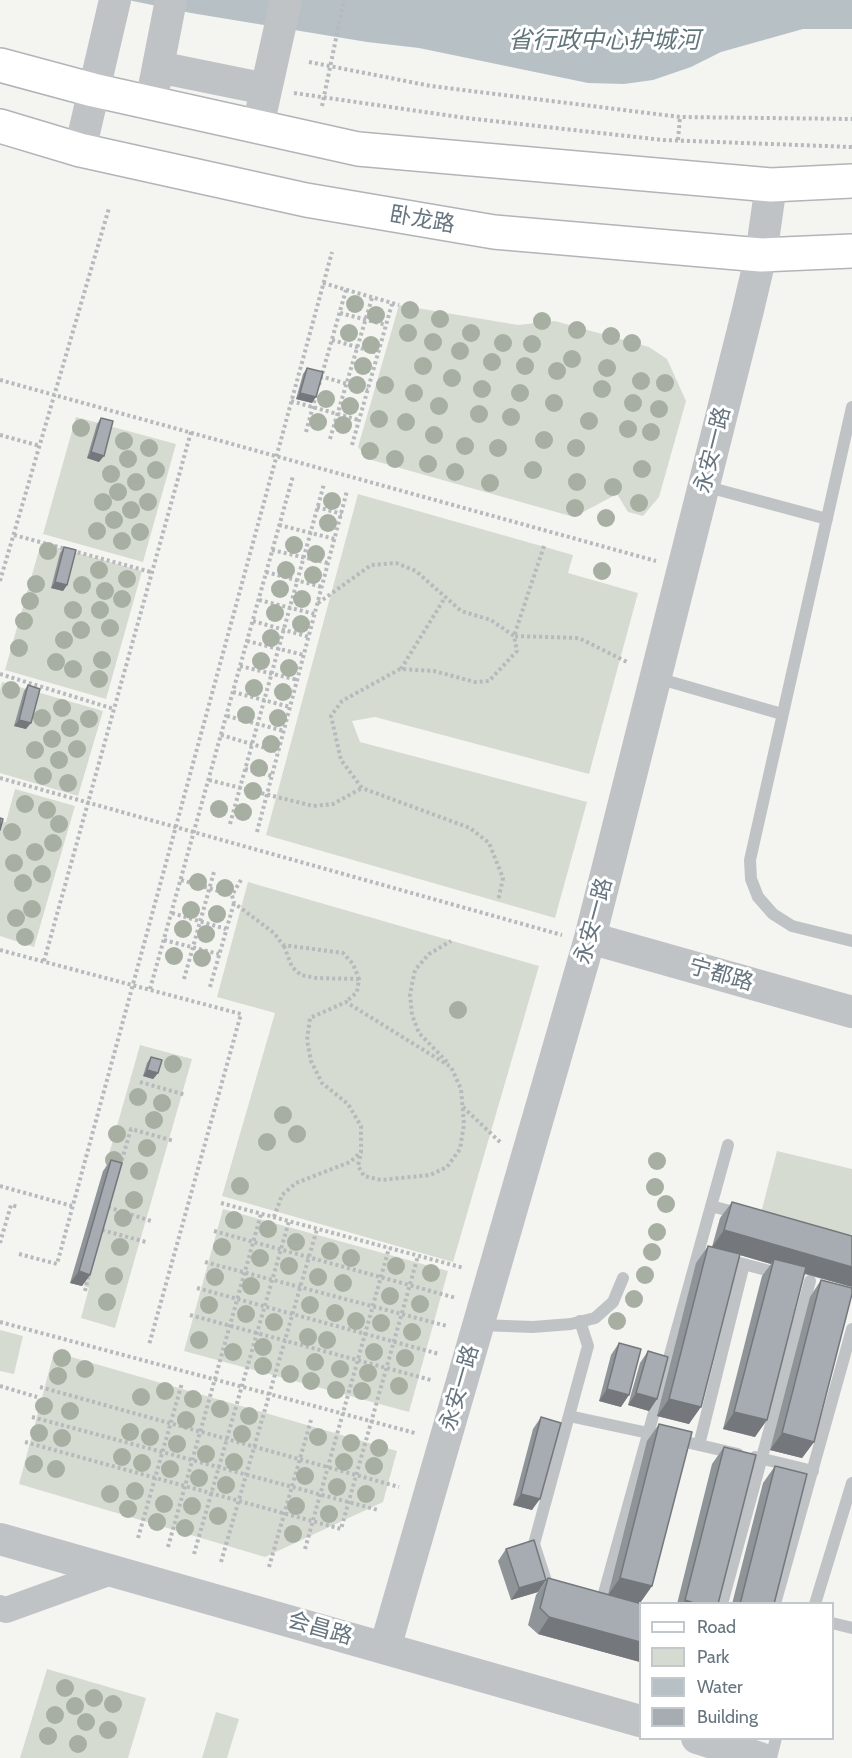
<!DOCTYPE html>
<html>
<head>
<meta charset="utf-8">
<style>
	body { margin:0 }
	#map { position:relative; width:852px; height:1758px; overflow:hidden; background:#f4f4f1; font-family:Cabin,sans-serif }
	canvas { display:block }
	.legend { position:absolute; left:639px; top:1602px; width:195px; height:138px; box-sizing:border-box; background:#fff; border:2px solid #c2c8cc; margin:0; padding:8px 10px; list-style:none; font-size:18px; color:#66757f }
	.legend li { display:flex; align-items:center; gap:12px; height:30px }
	.legend b { width:30px; border:2px solid #c2c8cc }
</style>
</head>
<body>
<div id="map">
<canvas width="852" height="1758"></canvas>
<ul class="legend">
<li><b style="height:8px;background:#fff"></b>Road</li>
<li><b style="height:16px;background:#d6dbd2"></b>Park</li>
<li><b style="height:16px;background:#b7c1c5"></b>Water</li>
<li><b style="height:16px;background:#a6acb1"></b>Building</li>
</ul>
</div>
<script>
const ctx = document.querySelector('canvas').getContext('2d');
ctx.lineJoin = 'round';
function paint(path, color) { ctx.fillStyle = color; ctx.fill(path, 'evenodd'); }
const shape = rows => new Path2D(rows.map(r => 'M' + r).join(''));
function stroke(path, color, width, dash) { ctx.strokeStyle = color; ctx.lineWidth = width; ctx.lineCap = dash ? 'butt' : 'round'; ctx.setLineDash(dash || []); ctx.stroke(path); }
function label(font, color, halo, rows, align = 'center') {
  ctx.font = font + ' Cabin,"Noto Sans SC",sans-serif'; ctx.lineWidth = 6; ctx.setLineDash([]); ctx.textBaseline = 'middle'; ctx.strokeStyle = halo; ctx.fillStyle = color; for (const [text, x, y, turn = 0] of rows) {
    ctx.save(); ctx.translate(x, y); ctx.rotate((+turn || 0) * Math.PI / 180); ctx.textAlign = isNaN(turn) ? turn : align; if (halo) ctx.strokeText(text, 0, 0); ctx.fillText(text, 0, 0); ctx.restore();
  }
}
paint(shape([
	[399,305,518,325,555,321,649,347,667,359,686,401,659,497,643,516,628,512,617,494,574,517,368,459,358,447],
	[76,417,176,444,143,562,43,534],
	[358,494,573,555,568,573,638,593,589,774,375,717,352,721,360,742,587,802,555,918,266,835],
	[41,543,142,571,106,699,5,670],
	[2,682,103,711,78,796,0,773,0,690],
	[15,789,75,806,34,947,0,936,0,821,6,822],
	[248,882,539,966,453,1262,222,1196,275,1013,217,997],
	[140,1045,192,1059,115,1328,81,1318,89,1288,84,1286,116,1172,105,1168],
	[777,1151,852,1169,852,1235,761,1213],
	[223,1209,448,1271,409,1412,184,1351],
	[0,1330,23,1336,14,1374,0,1371],
	[54,1352,397,1451,383,1502,265,1557,19,1484],
	[47,1669,146,1698,128,1758,20,1758],
	[216,1712,239,1719,227,1758,202,1758]
]), '#d6dbd2');
paint(shape([
	[128,0,852,0,852,29,803,29,721,52,691,67,653,80,624,84,588,83,419,48,367,42,191,13]
]), '#b7c1c5');
const primary = shape([
	[0,65,93,90,358,149,771,185,852,181],
	[0,126,80,150,306,200,494,232,761,255,852,251]
]);
stroke(primary, '#b1b5b8', 36);
stroke(shape([
	[309,62,431,86,680,117,852,119],
	[294,93,466,118,663,140,852,147],
	[678,140,680,117],
	[323,283,399,305],
	[340,313,386,325],
	[332,340,378,353],
	[320,376,368,390],
	[0,380,656,561],
	[319,385,346,290],
	[291,401,359,420],
	[306,432,316,395],
	[0,435,40,446],
	[330,439,372,298],
	[352,445,392,304],
	[317,507,342,514],
	[279,525,335,539],
	[14,535,151,572],
	[544,546,514,636,579,638,629,663],
	[272,550,328,563],
	[266,572,322,587],
	[0,581,109,208],
	[259,600,315,614],
	[318,603,371,565,396,563,416,571,461,611,491,620,514,636,517,651,489,681,475,682,434,671,400,669,342,701,331,716,341,760,362,788,470,828,489,843,503,878,498,901],
	[253,621,309,637],
	[247,641,304,655],
	[240,666,298,680],
	[401,669,444,599],
	[0,674,114,709],
	[233,692,290,707],
	[227,716,284,731],
	[221,735,279,752],
	[245,769,272,776],
	[0,778,562,935],
	[209,780,313,806,333,804,362,788],
	[230,824,324,484],
	[257,832,347,491],
	[181,880,232,895],
	[241,880,232,895,234,903,274,933,283,945,343,953,353,964,359,979,357,992,346,1002],
	[172,913,226,929],
	[164,940,219,954],
	[284,946,292,967,301,975,316,978,359,979],
	[0,950,241,1014,149,1345],
	[44,961,191,432],
	[184,979,214,872],
	[210,987,234,903],
	[150,989,293,476],
	[447,1062,419,1033,412,1015,410,994,415,970,429,954,451,941],
	[140,1082,186,1095],
	[463,1107,501,1143],
	[120,1166,131,1129,174,1141],
	[0,1186,72,1206],
	[221,1203,464,1268],
	[108,1207,151,1221],
	[274,1217,282,1195,296,1183,350,1162,361,1152,361,1126,348,1104,322,1083,311,1061,307,1040,310,1018,346,1002,451,1067,461,1089,464,1124,460,1149,447,1167,430,1175,381,1180,364,1176,358,1166,361,1152],
	[102,1230,146,1242],
	[214,1231,456,1298],
	[0,1243,11,1205,19,1207],
	[19,1254,57,1264,332,252],
	[205,1262,447,1326],
	[197,1288,439,1354],
	[85,1291,89,1274],
	[190,1315,431,1380],
	[0,1322,415,1433],
	[0,1386,37,1397],
	[40,1387,399,1487],
	[32,1417,378,1510],
	[25,1442,341,1529,418,1256],
	[138,1538,182,1383],
	[168,1547,261,1214],
	[305,1549,389,1248],
	[194,1554,289,1221],
	[221,1562,317,1229],
	[269,1567,311,1420]
]), '#b7babc', 4, [3, 3]);
stroke(shape([
	[852,407,750,860,751,879,758,897,773,914,792,926,852,941],
	[704,486,827,519],
	[657,678,782,714],
	[711,1206,741,1214],
	[736,1262,781,1274],
	[480,1325,533,1327,571,1324,595,1318,613,1302,623,1278],
	[569,1416,653,1434],
	[673,1439,738,1454],
	[699,1445,744,1264],
	[755,1457,813,1471],
	[555,1592,549,1590,534,1544,588,1346,580,1321],
	[601,1604,728,1145],
	[722,1604,810,1281],
	[775,1604,852,1329],
	[815,1604,852,1483],
	[832,1623,852,1628],
	[771,1758,776,1738]
]), '#c0c3c6', 12);
stroke(shape([
	[0,1608,6,1610,114,1571]
]), '#c0c3c6', 26);
stroke(shape([
	[158,67,266,89],
	[154,87,171,0],
	[258,126,286,0],
	[80,150,115,0],
	[590,938,852,1012],
	[0,1539,640,1721],
	[385,1648,590,938,748,310,761,255,771,185],
	[697,1738,760,1758]
]), '#c0c3c6', 32);
stroke(primary, '#fff', 33);
stroke(shape([
	[322,106,344,0]
]), '#b7babc', 4, [3, 3]);
ctx.fillStyle = '#a7afa3';
for (const [x, y] of [
	[355,304],
	[410,310],
	[376,315],
	[440,319],
	[542,321],
	[577,330],
	[349,333],
	[408,333],
	[471,333],
	[611,336],
	[433,342],
	[503,343],
	[632,343],
	[532,344],
	[371,345],
	[460,351],
	[572,359],
	[492,362],
	[363,366],
	[423,366],
	[525,366],
	[607,368],
	[557,371],
	[452,378],
	[641,381],
	[665,383],
	[357,385],
	[385,385],
	[482,389],
	[602,389],
	[414,393],
	[520,393],
	[326,399],
	[554,403],
	[633,403],
	[350,406],
	[439,406],
	[659,409],
	[479,414],
	[511,417],
	[379,419],
	[589,421],
	[318,422],
	[406,422],
	[343,425],
	[81,428],
	[628,429],
	[651,432],
	[434,435],
	[544,440],
	[124,441],
	[465,446],
	[149,448],
	[498,448],
	[576,448],
	[370,451],
	[128,459],
	[395,459],
	[428,464],
	[642,469],
	[156,470],
	[533,470],
	[455,472],
	[111,474],
	[136,482],
	[577,482],
	[490,483],
	[613,487],
	[118,492],
	[332,501],
	[103,502],
	[148,502],
	[639,503],
	[575,508],
	[131,510],
	[606,518],
	[114,520],
	[328,523],
	[97,531],
	[140,532],
	[122,541],
	[294,545],
	[48,551],
	[316,554],
	[99,570],
	[286,570],
	[602,571],
	[313,575],
	[127,579],
	[36,584],
	[82,585],
	[280,589],
	[105,591],
	[122,599],
	[302,599],
	[30,601],
	[73,610],
	[100,610],
	[275,613],
	[24,621],
	[301,624],
	[110,628],
	[81,630],
	[271,638],
	[64,640],
	[19,648],
	[102,660],
	[261,661],
	[56,662],
	[289,668],
	[73,669],
	[99,679],
	[254,688],
	[11,690],
	[283,692],
	[62,708],
	[246,715],
	[42,718],
	[278,718],
	[89,719],
	[70,728],
	[52,739],
	[271,744],
	[77,749],
	[35,750],
	[59,760],
	[259,768],
	[43,776],
	[68,783],
	[253,791],
	[25,804],
	[219,809],
	[47,810],
	[243,812],
	[59,824],
	[12,832],
	[53,843],
	[35,852],
	[14,863],
	[42,874],
	[198,882],
	[23,883],
	[225,888],
	[32,909],
	[191,910],
	[217,914],
	[16,918],
	[183,929],
	[206,934],
	[25,937],
	[174,956],
	[202,958],
	[458,1010],
	[173,1064],
	[138,1097],
	[162,1103],
	[283,1115],
	[154,1120],
	[117,1134],
	[297,1134],
	[267,1142],
	[147,1148],
	[114,1160],
	[657,1161],
	[139,1171],
	[240,1186],
	[655,1187],
	[134,1200],
	[666,1204],
	[123,1218],
	[234,1220],
	[268,1229],
	[657,1232],
	[296,1242],
	[120,1247],
	[222,1247],
	[330,1251],
	[652,1252],
	[260,1258],
	[351,1258],
	[289,1266],
	[396,1266],
	[431,1273],
	[645,1275],
	[114,1276],
	[215,1277],
	[318,1277],
	[343,1283],
	[251,1286],
	[390,1296],
	[634,1299],
	[107,1302],
	[420,1304],
	[209,1305],
	[310,1305],
	[335,1313],
	[246,1314],
	[356,1321],
	[617,1321],
	[274,1322],
	[381,1323],
	[412,1332],
	[308,1337],
	[199,1340],
	[327,1340],
	[263,1347],
	[233,1352],
	[374,1352],
	[62,1358],
	[405,1358],
	[315,1362],
	[263,1366],
	[85,1369],
	[340,1369],
	[368,1373],
	[290,1374],
	[58,1376],
	[311,1381],
	[399,1386],
	[336,1390],
	[165,1391],
	[362,1391],
	[141,1397],
	[193,1399],
	[44,1406],
	[220,1409],
	[70,1411],
	[249,1416],
	[186,1420],
	[130,1432],
	[39,1433],
	[242,1434],
	[150,1437],
	[318,1437],
	[62,1438],
	[351,1443],
	[177,1444],
	[379,1448],
	[206,1454],
	[122,1457],
	[234,1462],
	[344,1462],
	[142,1463],
	[34,1464],
	[374,1466],
	[56,1469],
	[170,1469],
	[305,1476],
	[199,1478],
	[226,1485],
	[337,1487],
	[135,1491],
	[110,1494],
	[366,1494],
	[164,1504],
	[192,1506],
	[296,1506],
	[128,1509],
	[329,1514],
	[218,1516],
	[157,1522],
	[185,1528],
	[293,1534],
	[65,1688],
	[94,1698],
	[113,1704],
	[75,1706],
	[55,1715],
	[86,1722],
	[108,1730],
	[48,1736],
	[78,1744]
]) { ctx.beginPath(); ctx.arc(x, y, 9, 0, 2 * Math.PI); ctx.fill(); }
paint(shape([
	[307,368,312,403,296,399,303,374],
	[101,418,99,462,87,458,97,424],
	[64,547,67,585,63,591,51,588,60,553],
	[28,685,26,729,14,726,24,691],
	[151,1057,158,1073,153,1079,143,1076,147,1063],
	[111,1160,90,1275,82,1286,70,1283,103,1171],
	[732,1202,852,1287,804,1274,755,1437,723,1429,762,1276,771,1264,740,1255,689,1424,657,1416,696,1263,708,1246,712,1247,720,1218],
	[821,1280,814,1442,802,1458,770,1450,810,1297],
	[619,1343,621,1407,599,1401,611,1355],
	[648,1351,657,1399,649,1411,628,1405,640,1363],
	[541,1417,532,1510,513,1505,533,1429],
	[659,1424,652,1586,640,1603,640,1662,538,1634,528,1625,536,1595,548,1578,608,1595,647,1441],
	[724,1447,718,1604,677,1604,712,1464],
	[775,1466,774,1604,732,1604,763,1483],
	[506,1549,546,1580,538,1592,511,1600,498,1561]
]), '#8f9498');
paint(shape([
	[300,393,316,397,312,403,296,399],
	[91,452,104,456,99,462,87,458],
	[55,582,67,585,63,591,51,588],
	[19,720,31,723,26,729,14,726],
	[147,1070,158,1073,153,1079,143,1076],
	[724,1230,852,1267,852,1287,773,1264,774,1259,771,1264,712,1247],
	[79,1271,90,1275,82,1286,70,1283],
	[607,1389,629,1395,621,1407,599,1401],
	[636,1393,657,1399,649,1411,628,1405],
	[669,1399,701,1407,689,1424,657,1416],
	[734,1412,767,1420,755,1437,723,1429],
	[782,1433,814,1442,802,1458,770,1450],
	[521,1494,540,1499,532,1510,513,1505],
	[620,1578,652,1586,640,1603,608,1595],
	[546,1580,538,1592,511,1600,519,1588],
	[685,1600,697,1604,683,1604],
	[549,1617,640,1642,640,1662,538,1634]
]), '#74787c');
const building = shape([
	[307,368,323,372,316,397,300,393,307,368],
	[101,418,113,421,104,456,91,452,101,418],
	[64,547,76,550,67,585,55,582,64,547],
	[28,685,40,689,31,723,19,720,28,685],
	[0,818,3,819,0,830,0,818],
	[151,1057,162,1060,158,1073,147,1070,151,1057],
	[111,1160,122,1163,90,1275,79,1271,111,1160],
	[732,1202,852,1236,852,1267,724,1230,732,1202],
	[708,1246,740,1254,701,1407,669,1399,708,1246],
	[774,1259,806,1267,767,1420,734,1412,774,1259],
	[821,1280,852,1288,852,1294,814,1442,782,1433,821,1280],
	[619,1343,641,1349,629,1395,607,1389,619,1343],
	[648,1351,668,1357,657,1399,636,1393,648,1351],
	[541,1417,561,1423,540,1499,521,1494,541,1417],
	[659,1424,692,1432,652,1586,620,1578,659,1424],
	[724,1447,756,1455,718,1604,697,1604,685,1600,724,1447],
	[775,1466,807,1474,774,1604,740,1604,775,1466],
	[534,1540,546,1580,519,1588,506,1549,534,1540],
	[548,1578,642,1604,640,1604,640,1642,549,1617,540,1608,548,1578]
]);
paint(building, '#a6acb1');
stroke(building, '#74787c', 1.5);
label('22px', '#66757f', '#fff', [
	["卧龙路",422,220,10],
	["永安一路",713,450,-76],
	["永安一路",594,921,-75],
	["宁都路",721,975,16],
	["永安一路",460,1388,-74],
	["会昌路",320,1629,16]
]);
label('italic 24px', '#62767c', '#fff', [
	["省行政中心护城河",604,41]
]);
</script>
</body>
</html>
